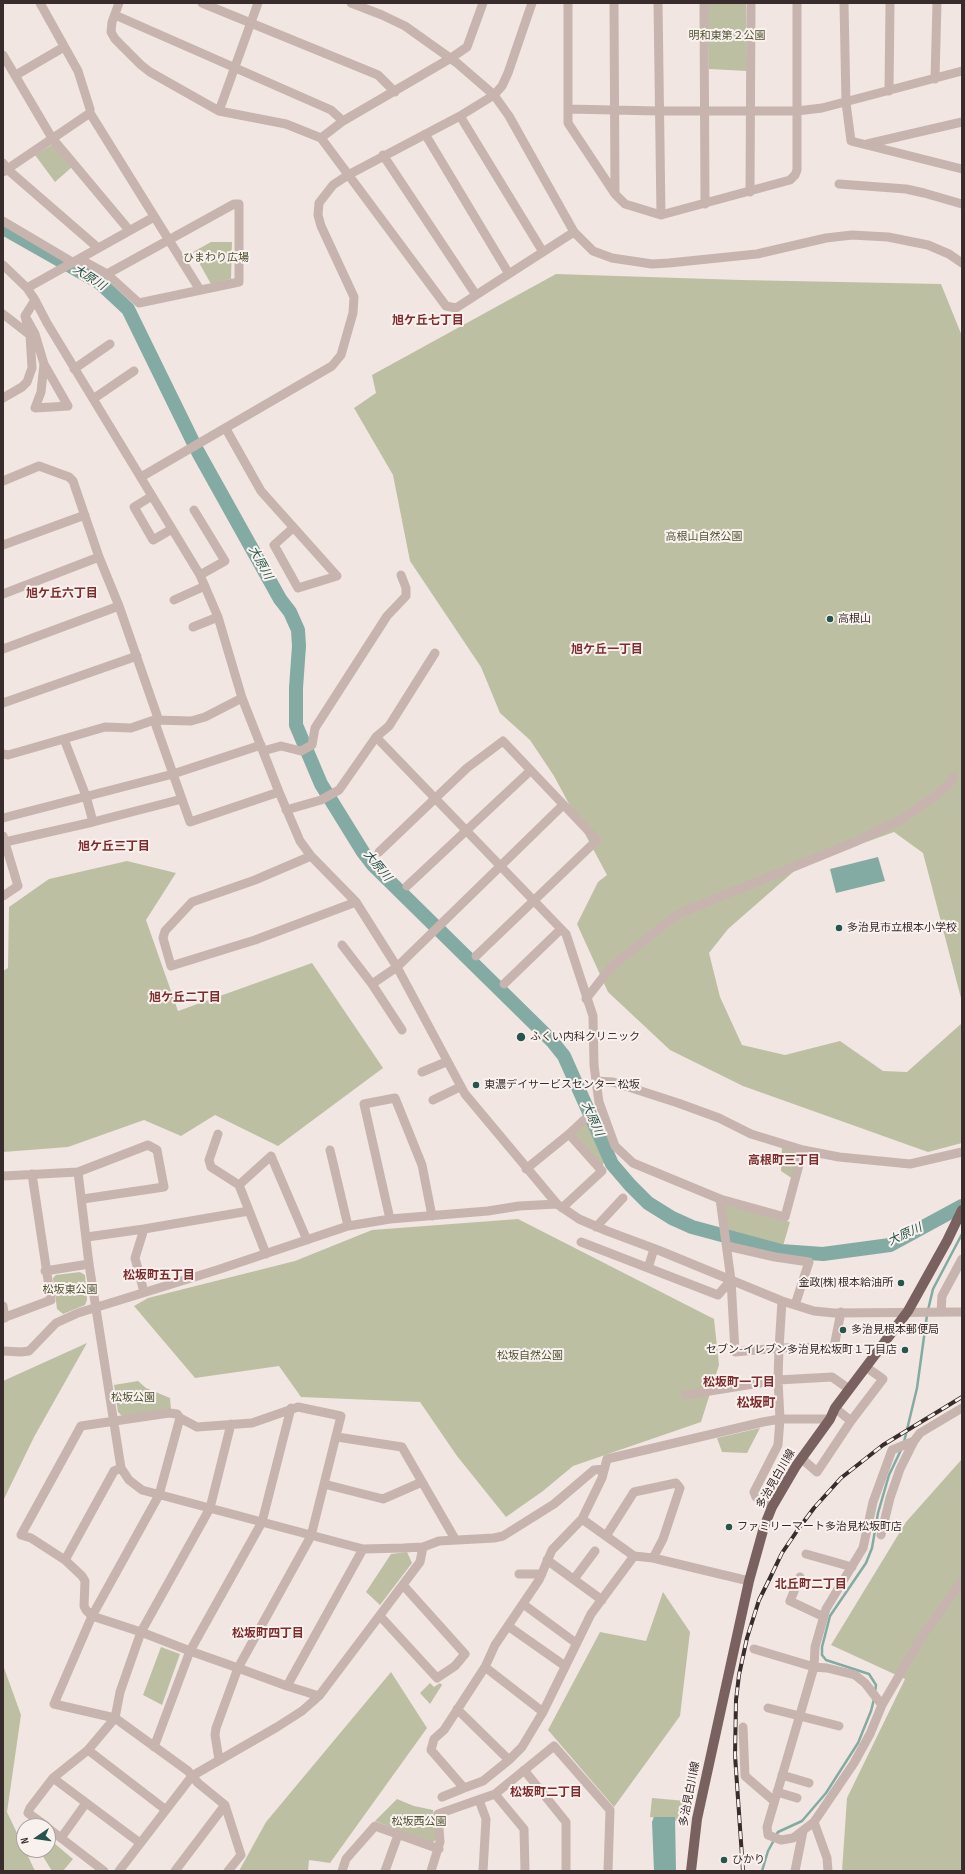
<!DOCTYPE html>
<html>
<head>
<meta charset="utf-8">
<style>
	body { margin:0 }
	#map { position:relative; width:965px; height:1874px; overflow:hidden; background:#f1e6e1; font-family:"Sofia Sans Condensed",sans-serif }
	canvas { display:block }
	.frame { position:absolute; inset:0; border:4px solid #382c2c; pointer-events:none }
	.north { position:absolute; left:16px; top:1818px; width:40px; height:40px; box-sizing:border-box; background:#f9f1ee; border:1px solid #aca2a0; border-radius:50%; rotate:257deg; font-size:11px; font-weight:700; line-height:16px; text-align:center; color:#382c2c }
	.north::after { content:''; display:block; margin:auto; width:14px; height:18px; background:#25554c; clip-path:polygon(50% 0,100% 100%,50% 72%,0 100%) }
</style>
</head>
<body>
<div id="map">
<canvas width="965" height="1874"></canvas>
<div class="frame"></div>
<div class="north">N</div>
</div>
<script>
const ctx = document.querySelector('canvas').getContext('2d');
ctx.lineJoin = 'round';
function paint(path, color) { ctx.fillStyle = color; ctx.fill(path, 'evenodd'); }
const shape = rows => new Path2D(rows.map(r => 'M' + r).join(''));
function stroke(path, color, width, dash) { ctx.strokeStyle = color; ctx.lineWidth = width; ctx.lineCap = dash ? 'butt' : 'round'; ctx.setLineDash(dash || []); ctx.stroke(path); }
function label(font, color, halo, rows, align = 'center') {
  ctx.font = font + ' "Sofia Sans Condensed","Noto Sans JP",sans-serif'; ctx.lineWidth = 4; ctx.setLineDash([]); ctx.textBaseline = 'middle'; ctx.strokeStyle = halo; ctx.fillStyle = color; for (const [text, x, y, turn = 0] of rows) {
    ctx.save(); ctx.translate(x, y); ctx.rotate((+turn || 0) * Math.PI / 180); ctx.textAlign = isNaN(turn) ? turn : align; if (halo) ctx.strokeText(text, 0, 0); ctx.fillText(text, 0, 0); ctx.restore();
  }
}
paint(shape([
	[707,3,746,3,747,71,709,69],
	[53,144,72,167,55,182,35,155],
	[211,242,232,242,231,279,211,284,193,252],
	[556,274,741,280,941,284,962,336,962,1002,923,853,894,832,800,866,728,929,709,953,720,997,742,1045,785,1055,840,1041,883,1071,907,1072,962,1023,962,1143,928,1152,743,1086,670,1050,608,992,577,924,598,882,607,875,554,776,530,740,500,713,481,667,410,561,393,475,354,408,376,393,372,375],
	[127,861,176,873,146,920,178,1011,312,963,383,1068,278,1146,215,1115,181,1136,144,1120,68,1147,3,1152,3,971,8,968,9,907,49,879],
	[586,1122,604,1162,603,1165,600,1165,573,1136],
	[782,1147,800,1152,793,1179,781,1171],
	[724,1204,790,1222,783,1246,728,1233],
	[518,1219,714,1319,719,1365,701,1422,573,1466,543,1491,506,1517,457,1456,420,1402,301,1397,279,1366,195,1378,134,1306,148,1298,295,1261,372,1230],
	[80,1272,85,1275,87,1300,85,1305,63,1314,57,1309,53,1278,56,1275],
	[87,1343,34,1437,3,1501,3,1381],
	[138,1381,146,1388,170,1398,171,1409,122,1416,118,1412,114,1385],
	[760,1428,747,1453,722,1452,717,1438],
	[962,1459,962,1871,842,1871,847,1798,905,1679,831,1645,906,1522],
	[407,1552,412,1563,380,1605,366,1592,391,1554],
	[663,1592,690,1632,680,1716,614,1807,548,1730,600,1632,646,1641],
	[161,1647,180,1654,162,1705,143,1695],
	[3,1665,21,1715,7,1812,35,1871,3,1871],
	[391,1672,427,1728,330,1863,309,1860,308,1871,239,1871,266,1822],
	[430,1683,434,1687,440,1683,442,1685,430,1704,420,1693],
	[652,1798,686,1801,683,1822,650,1817],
	[397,1799,414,1806,433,1810,437,1839,432,1843,375,1821],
	[48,1838,73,1859,63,1871,52,1871,39,1850,48,1850]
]), '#bdbfa3');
paint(shape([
	[878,857,885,881,836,893,830,869],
	[654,1817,675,1817,676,1871,654,1871,652,1822]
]), '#83aba3');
stroke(shape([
	[928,1310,933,1289,962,1234],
	[904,1442,917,1388,927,1315],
	[875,1692,876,1685,869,1674,826,1660,822,1655,822,1647,830,1616,866,1563,872,1548,878,1513,889,1475,901,1450],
	[776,1835,778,1832,802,1821,826,1793,858,1743,871,1711,874,1699],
	[762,1871,768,1851,774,1840]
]), '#83aba3', 2.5);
stroke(shape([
	[3,228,100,283,128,309,198,452,280,599,290,612,298,630,299,646,296,688,296,725,321,784,363,852,373,865,552,1041,564,1056,612,1164,630,1185,648,1203,672,1218,692,1227,781,1251,823,1254,890,1245,962,1206]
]), '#83aba3', 14);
stroke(shape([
	[40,3,78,71,90,109,90,113,200,290],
	[119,3,112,22,111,32,115,39,141,65,150,72,219,111,286,124,321,138,446,306,456,308,574,232],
	[202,3,378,75,395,92],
	[351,3,382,15,405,26,457,63,494,95,509,116,574,232,593,251,612,258,652,264,669,263,757,254,826,238,852,235,888,237,928,245,949,254,962,263],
	[568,3,568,123,615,194,625,204,661,215,790,180,795,175,797,170,797,3],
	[614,3,615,194],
	[658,3,661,215],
	[704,3,705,204],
	[844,3,846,103,851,141,962,169],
	[115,15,331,110,343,121],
	[3,55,52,138,129,230],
	[16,75,64,47],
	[935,79,937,3],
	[889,91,890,3],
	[568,109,658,111,797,111,822,108,962,71],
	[219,111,258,3],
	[460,116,543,252],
	[425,134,509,274],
	[321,138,343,121,451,58,467,47,483,3],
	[867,144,962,122],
	[383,155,476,295],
	[3,163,7,169,97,247],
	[3,172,90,113],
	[839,184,906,189,924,193,962,204],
	[750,192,751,3],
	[3,221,74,263,87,263,107,274,139,303,239,282,239,204,234,204,107,274],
	[3,265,27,288,35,300,47,323,200,575,218,617,242,698,279,792,300,841,311,856,356,902,397,967,465,1094,557,1204,579,1219,607,1231,658,1250,782,1301,814,1311,834,1313,962,1312],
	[27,288,154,217],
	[3,314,30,335],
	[25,316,35,334,44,364,68,406,35,408,41,392,44,364],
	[74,369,110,344],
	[3,398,22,387,27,382,32,368,30,335,25,316,35,300],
	[93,399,134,371],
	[226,429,261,491,337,576,298,588,274,545,293,528],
	[141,477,332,366,341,355,353,313,354,297,321,226,318,215,319,203,333,185,348,175,460,116,494,95,502,86,508,73,532,3],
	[3,481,39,466,69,477,73,481,99,557,119,606,159,721],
	[152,496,134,507,153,540,172,529],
	[194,510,225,561,200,575],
	[3,545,85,515],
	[3,594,99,557],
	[174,600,205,586],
	[193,627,218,617],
	[3,649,119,606],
	[3,703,137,656],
	[154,720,190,822,279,792],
	[376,737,389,726,435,653],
	[64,739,86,796,93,822],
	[263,751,281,746,301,751,312,745,315,728,387,616,406,596,406,588,401,575],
	[3,754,8,755,29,749,105,727,131,728,154,720,191,721,205,717,242,698],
	[286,810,321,800,339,790,376,737,566,934,593,1016,594,1065,596,1081,613,1082,678,1103,719,1118,751,1134,803,1150,839,1157,910,1164,962,1152],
	[3,818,173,774,261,745],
	[3,836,18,886,3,896],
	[5,842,93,822,182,799],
	[379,852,467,768,503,741,597,840,476,956],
	[311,856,255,880,192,902,165,931,163,938,171,966,255,940,356,902],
	[407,886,530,771],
	[342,945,372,984,402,1030],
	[372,984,397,967,563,805],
	[504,984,560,930],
	[586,999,611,967,678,914,857,841,902,819,935,796,951,782,954,776],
	[422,1072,446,1062],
	[596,1081,599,1102,615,1146,633,1163,720,1199],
	[433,1100,460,1087],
	[218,1134,209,1160,211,1167,239,1185],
	[569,1134,584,1120],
	[330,1150,348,1226],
	[803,1150,785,1217,720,1199,731,1280,735,1352,779,1348,834,1347,841,1312],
	[526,1169,569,1134,602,1171,562,1208],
	[78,1172,89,1264,121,1468,129,1480,142,1490,363,1549,403,1548,423,1547,439,1541,494,1538,503,1536,554,1504,594,1470,604,1469],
	[3,1176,78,1172,148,1145,157,1150,164,1187,83,1199],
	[390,1219,364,1104,395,1098,422,1165,432,1216],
	[596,1227,623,1198],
	[87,1237,144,1229],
	[581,1242,718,1295,731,1280],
	[727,1246,775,1257,809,1262,795,1305],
	[266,1254,239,1185,271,1156,307,1240],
	[648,1268,654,1249],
	[45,1271,89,1264],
	[144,1292,135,1258,144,1229,249,1211],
	[3,1306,5,1318],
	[941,1312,942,1296,962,1259],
	[3,1318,51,1300,32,1174],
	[3,1351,21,1352,29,1351,56,1323,78,1313,217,1270,348,1226,390,1219,488,1211,519,1206,557,1204],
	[685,1395,778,1380,832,1377,849,1389],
	[835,1408,851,1421],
	[962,1408,920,1433,914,1441,892,1450,873,1502,863,1548,826,1609,815,1647,814,1667,767,1827,768,1835,781,1840,793,1838,814,1822,854,1763,870,1734,882,1705,921,1638,962,1581],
	[180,1418,159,1495,92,1616,54,1704,115,1718,188,1771,198,1783,225,1805,241,1855,228,1871],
	[337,1437,402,1447,455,1539],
	[801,1458,817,1472,851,1421,883,1379,866,1367],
	[324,1484,383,1499,422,1482],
	[772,1507,756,1497,754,1492,778,1445,780,1419,778,1380,779,1348,782,1301],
	[582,1519,634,1556,653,1558,749,1581],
	[881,1535,890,1498,900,1469,914,1441],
	[606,1536,634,1492,676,1483,680,1488,663,1539,653,1558],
	[806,1554,852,1567],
	[634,1556,591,1614,543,1712,522,1747,509,1760,483,1781,464,1788,431,1750,434,1739,444,1730,485,1667,495,1645,539,1580,552,1550,582,1519,602,1478,607,1459,763,1422,780,1419,830,1419],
	[65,1560,114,1471,121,1468],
	[547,1560,602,1600],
	[519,1574,542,1574],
	[800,1577,790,1601,824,1617],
	[574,1579,595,1551],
	[523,1604,576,1643],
	[380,1616,437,1678,455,1666,465,1654,403,1585],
	[508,1626,565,1666],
	[754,1649,814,1667,827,1668,855,1675,865,1683,882,1705],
	[485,1667,543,1712],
	[287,1686,363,1549],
	[768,1708,839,1726],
	[457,1709,509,1760],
	[743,1727,745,1776,774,1801],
	[154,1747,190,1651,262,1522,291,1408],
	[88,1750,166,1810],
	[219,1760,215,1735,216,1728,238,1668,311,1536,341,1416,298,1407,252,1423,197,1427,180,1418,177,1414,169,1413,81,1426,21,1535,31,1538,65,1560,82,1576,85,1581,84,1606,86,1610,92,1616,141,1632,190,1651,238,1668,287,1686,319,1696],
	[524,1770,566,1822,566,1871],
	[782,1775,809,1783],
	[53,1778,140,1843],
	[777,1792,797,1798],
	[495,1794,524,1829,525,1871],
	[442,1797,464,1788],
	[479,1800,486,1819,483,1871],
	[814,1822,827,1858,828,1871],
	[46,1826,28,1813,30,1808,53,1778,88,1750,115,1718,120,1692,141,1632,210,1508,231,1424],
	[48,1828,104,1871],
	[61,1838,86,1803],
	[119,1871,192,1776,277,1727,302,1711,319,1696,420,1562,423,1547],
	[175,1871,225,1805],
	[342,1871,346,1859,375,1826,439,1849],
	[385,1871,398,1835],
	[431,1871,440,1842,438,1814,495,1794,554,1746,610,1810,608,1871],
	[795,1871,803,1831]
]), '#c8b4ae', 9);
stroke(shape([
	[691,1871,697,1819,749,1581,764,1527,772,1507,796,1466,830,1419,835,1408,908,1311,947,1241,962,1210]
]), '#78615f', 10);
const rail = shape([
	[743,1871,735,1755,736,1700,739,1675,747,1638,759,1600,769,1580,782,1553,799,1528,814,1508,841,1478,883,1445,962,1397]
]);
stroke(rail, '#382c2c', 4);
stroke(rail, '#f9f1ee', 2.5, [8]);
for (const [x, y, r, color] of [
	[830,619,4,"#25554c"],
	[839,928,4,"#25554c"],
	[521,1037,5,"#25554c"],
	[476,1085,4,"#25554c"],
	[901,1283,4,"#25554c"],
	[843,1330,4,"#25554c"],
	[905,1350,4,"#25554c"],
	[729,1527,4,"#25554c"],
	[724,1860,4,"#25554c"]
]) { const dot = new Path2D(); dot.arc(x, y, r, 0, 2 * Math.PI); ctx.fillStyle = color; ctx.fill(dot); stroke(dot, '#f9f1ee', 1.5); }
label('11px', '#505432', '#f9f1ee', [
	["明和東第２公園",727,36],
	["ひまわり広場",216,258],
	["高根山自然公園",704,537],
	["松坂東公園",70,1290],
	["松坂自然公園",530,1356],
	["松坂公園",133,1398],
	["松坂西公園",419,1822]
]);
label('11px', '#382c2c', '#f9f1ee', [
	["高根山",838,619],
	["多治見市立根本小学校",847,928],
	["ふくい内科クリニック",530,1037],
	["東濃デイサービスセンター 松坂",484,1085],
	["金政(株) 根本給油所",893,1283,"right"],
	["多治見根本郵便局",851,1330],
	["セブン-イレブン多治見松坂町１丁目店",897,1350,"right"],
	["ファミリーマート多治見松坂町店",737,1527],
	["ひかり",732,1860]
], 'left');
label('11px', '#382c2c', '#f9f1ee', [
	["多治見白川線",776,1479,-60],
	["多治見白川線",690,1794,-79]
]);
label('italic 12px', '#25554c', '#f9f1ee', [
	["大原川",89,278,33],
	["大原川",260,563,61],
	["大原川",377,866,50],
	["大原川",592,1119,66],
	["大原川",905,1235,-25]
]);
label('bold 12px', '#7e2d2e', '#f9f1ee', [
	["旭ケ丘七丁目",428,321],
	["旭ケ丘六丁目",62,594],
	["旭ケ丘一丁目",607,650],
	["旭ケ丘三丁目",114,847],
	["旭ケ丘二丁目",185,998],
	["高根町三丁目",784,1161],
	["松坂町五丁目",159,1276],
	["松坂町一丁目",739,1383],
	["北丘町二丁目",811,1585],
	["松坂町四丁目",268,1634],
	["松坂町二丁目",546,1793]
]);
label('bold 13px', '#7e2d2e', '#f9f1ee', [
	["松坂町",756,1404]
]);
</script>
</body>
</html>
